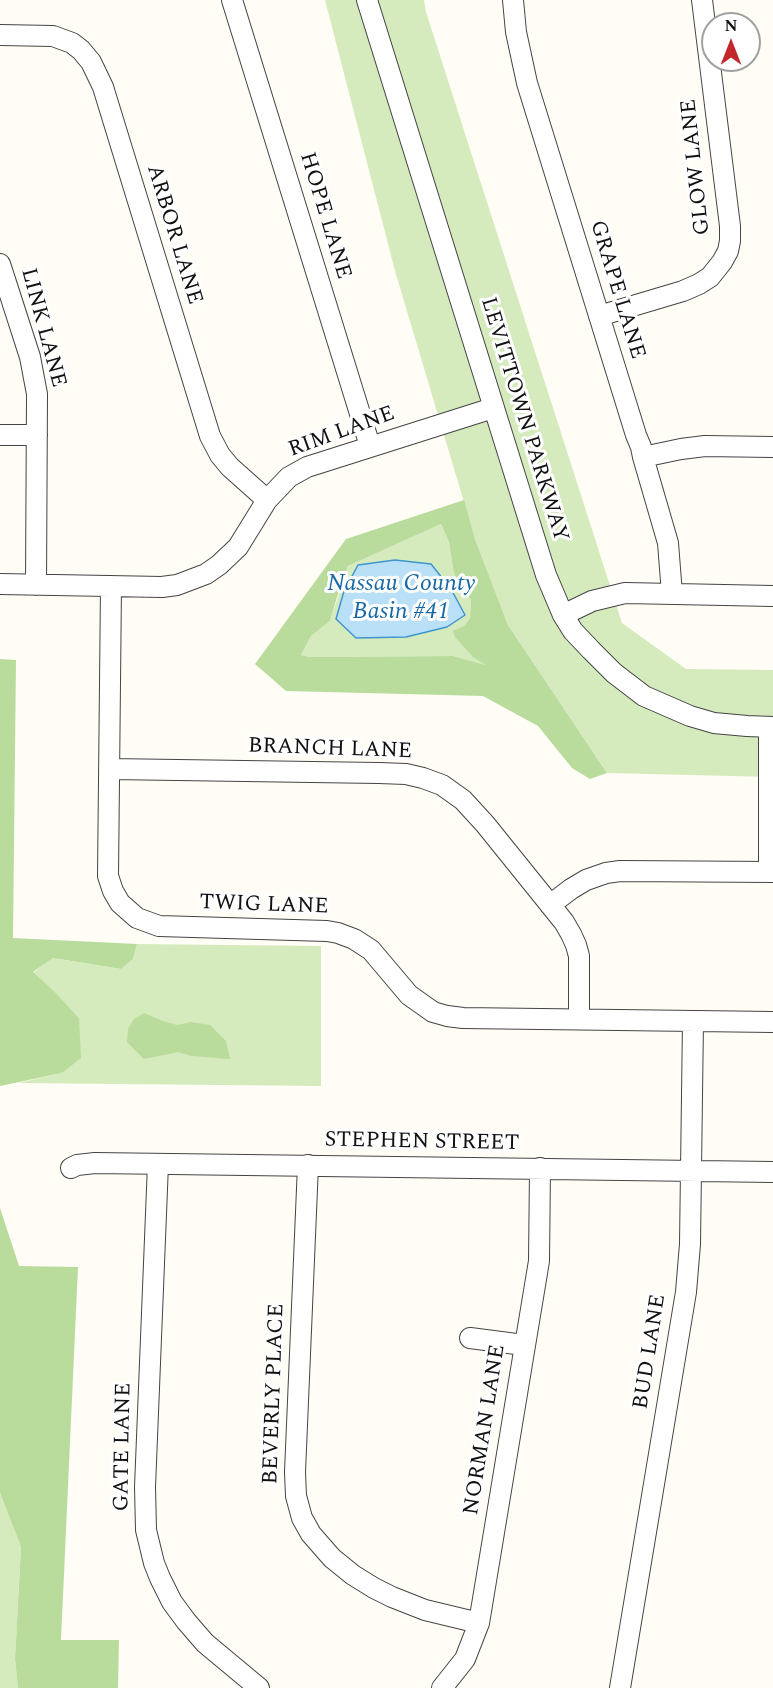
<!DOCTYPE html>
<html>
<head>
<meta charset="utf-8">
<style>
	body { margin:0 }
	#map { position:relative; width:773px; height:1688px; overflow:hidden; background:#fffdf5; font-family:Spectral,serif }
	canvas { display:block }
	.north { position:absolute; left:701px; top:12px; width:60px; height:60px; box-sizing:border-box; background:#fff; border:2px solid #a0a0a0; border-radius:50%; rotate:0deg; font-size:16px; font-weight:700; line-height:24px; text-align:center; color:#111 }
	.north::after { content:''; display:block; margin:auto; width:21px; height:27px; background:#c4262e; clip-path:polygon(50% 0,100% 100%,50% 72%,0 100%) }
</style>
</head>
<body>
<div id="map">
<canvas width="773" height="1688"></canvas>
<div class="north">N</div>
</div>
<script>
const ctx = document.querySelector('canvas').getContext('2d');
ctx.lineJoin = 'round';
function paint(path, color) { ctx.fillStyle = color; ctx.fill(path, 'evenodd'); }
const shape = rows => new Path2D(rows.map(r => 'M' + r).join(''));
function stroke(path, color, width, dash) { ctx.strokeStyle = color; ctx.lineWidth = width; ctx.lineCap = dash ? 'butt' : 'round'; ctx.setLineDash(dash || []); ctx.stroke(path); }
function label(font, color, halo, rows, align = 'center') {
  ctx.font = font + ' Spectral,serif'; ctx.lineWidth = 6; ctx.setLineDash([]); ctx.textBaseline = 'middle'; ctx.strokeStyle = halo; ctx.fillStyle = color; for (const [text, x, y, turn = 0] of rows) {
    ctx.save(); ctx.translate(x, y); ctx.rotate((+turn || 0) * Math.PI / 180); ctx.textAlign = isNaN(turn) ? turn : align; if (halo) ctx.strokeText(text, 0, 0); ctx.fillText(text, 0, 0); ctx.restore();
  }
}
paint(shape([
	[325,0,424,0,426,12,622,623,686,669,773,670,773,777,607,773,508,625,475,539,395,271],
	[441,524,449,542,453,569,457,582,471,600,470,618,464,626,490,666,453,656,310,657,301,655,311,636,330,621,348,566],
	[137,944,321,946,321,1086,18,1083,62,1073,79,1018,56,993,33,973,52,958,121,969,133,959],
	[0,1493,21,1547,15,1659,18,1688,0,1688]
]), '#d5ebbd');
paint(shape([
	[464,500,475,539,508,625,607,773,590,779,572,768,538,726,483,696,286,691,255,664,346,539],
	[441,524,449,542,453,569,457,582,471,600,470,618,464,626,453,631,455,637,473,657,486,665,453,656,310,657,301,655,311,636,330,621,337,597,348,566],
	[0,659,16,660,13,938,137,944,133,959,121,969,53,958,33,972,56,993,79,1018,81,1058,62,1073,0,1086],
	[144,1013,163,1021,177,1025,191,1022,210,1025,226,1041,230,1059,192,1056,178,1052,144,1059,127,1042,128,1029,134,1019],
	[0,1208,19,1266,78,1267,61,1640,119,1640,118,1688,18,1688,15,1659,21,1547,0,1493]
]), '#b9dc9c');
const water = shape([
	[395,560,431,564,451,589,465,615,447,627,406,637,356,638,336,619,344,591,358,565,395,560]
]);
paint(water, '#b9e0f7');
stroke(water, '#3f96cf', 1.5);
const minor = shape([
	[232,0,370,446],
	[367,0,546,575,563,615,573,631,591,650,614,673,644,696,690,716,714,723,747,726,773,727],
	[513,0,516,32,527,83,636,435,641,447,643,457,668,543,672,594],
	[0,35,53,36,72,43,81,50,91,62,103,87,210,436,220,455,230,467,267,500],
	[0,264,30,357,37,394,36,585],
	[599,316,683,291,699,284,710,277,722,262,728,251,730,241,730,226,702,0],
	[0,435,37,435],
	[643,457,681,449,705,446,773,447],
	[0,584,162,587,177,585,206,574,219,565,238,547,267,500,289,477,307,467,493,408],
	[111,586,108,876,113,891,120,903,137,918,159,926,327,931,338,933,354,939,371,950,409,995,433,1012,447,1016,463,1018,773,1022],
	[563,615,592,601,625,593,773,596],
	[769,727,769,872],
	[110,769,379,773,406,774,423,778,442,785,463,800,485,824,564,922,571,934,576,945,579,956,579,1019],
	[550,905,571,889,586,880,606,873,620,871,773,872],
	[158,1164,145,1487,146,1530,154,1563,160,1578,172,1602,186,1621,205,1643,259,1688],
	[308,1165,295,1472,296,1496,302,1518,311,1534,332,1558,353,1575,374,1588,392,1597,425,1610,479,1623],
	[71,1168,77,1165,95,1163,773,1172],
	[470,1338,524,1345],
	[442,1688,465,1659,479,1623,539,1261,540,1168],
	[620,1688,686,1292,690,1244,693,1021]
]);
stroke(minor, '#444', 22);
stroke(minor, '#fff', 20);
label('22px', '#111', '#fff', [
	["GLOW LANE",697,167,-96],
	["HOPE LANE",324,216,73],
	["ARBOR LANE",173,235,73],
	["GRAPE LANE",616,290,73],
	["LINK LANE",42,328,75],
	["LEVITTOWN PARKWAY",523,420,73],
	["RIM LANE",342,433,-20],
	["BRANCH LANE",330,750,2],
	["TWIG LANE",264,906,2],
	["STEPHEN STREET",422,1143,1],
	["BUD LANE",651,1352,-81],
	["BEVERLY PLACE",275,1394,-88],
	["NORMAN LANE",486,1430,-81],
	["GATE LANE",124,1447,-89]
]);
label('italic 24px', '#1768a6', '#fff', [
	["Nassau County",401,585],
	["Basin #41",401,613]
]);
</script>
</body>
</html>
